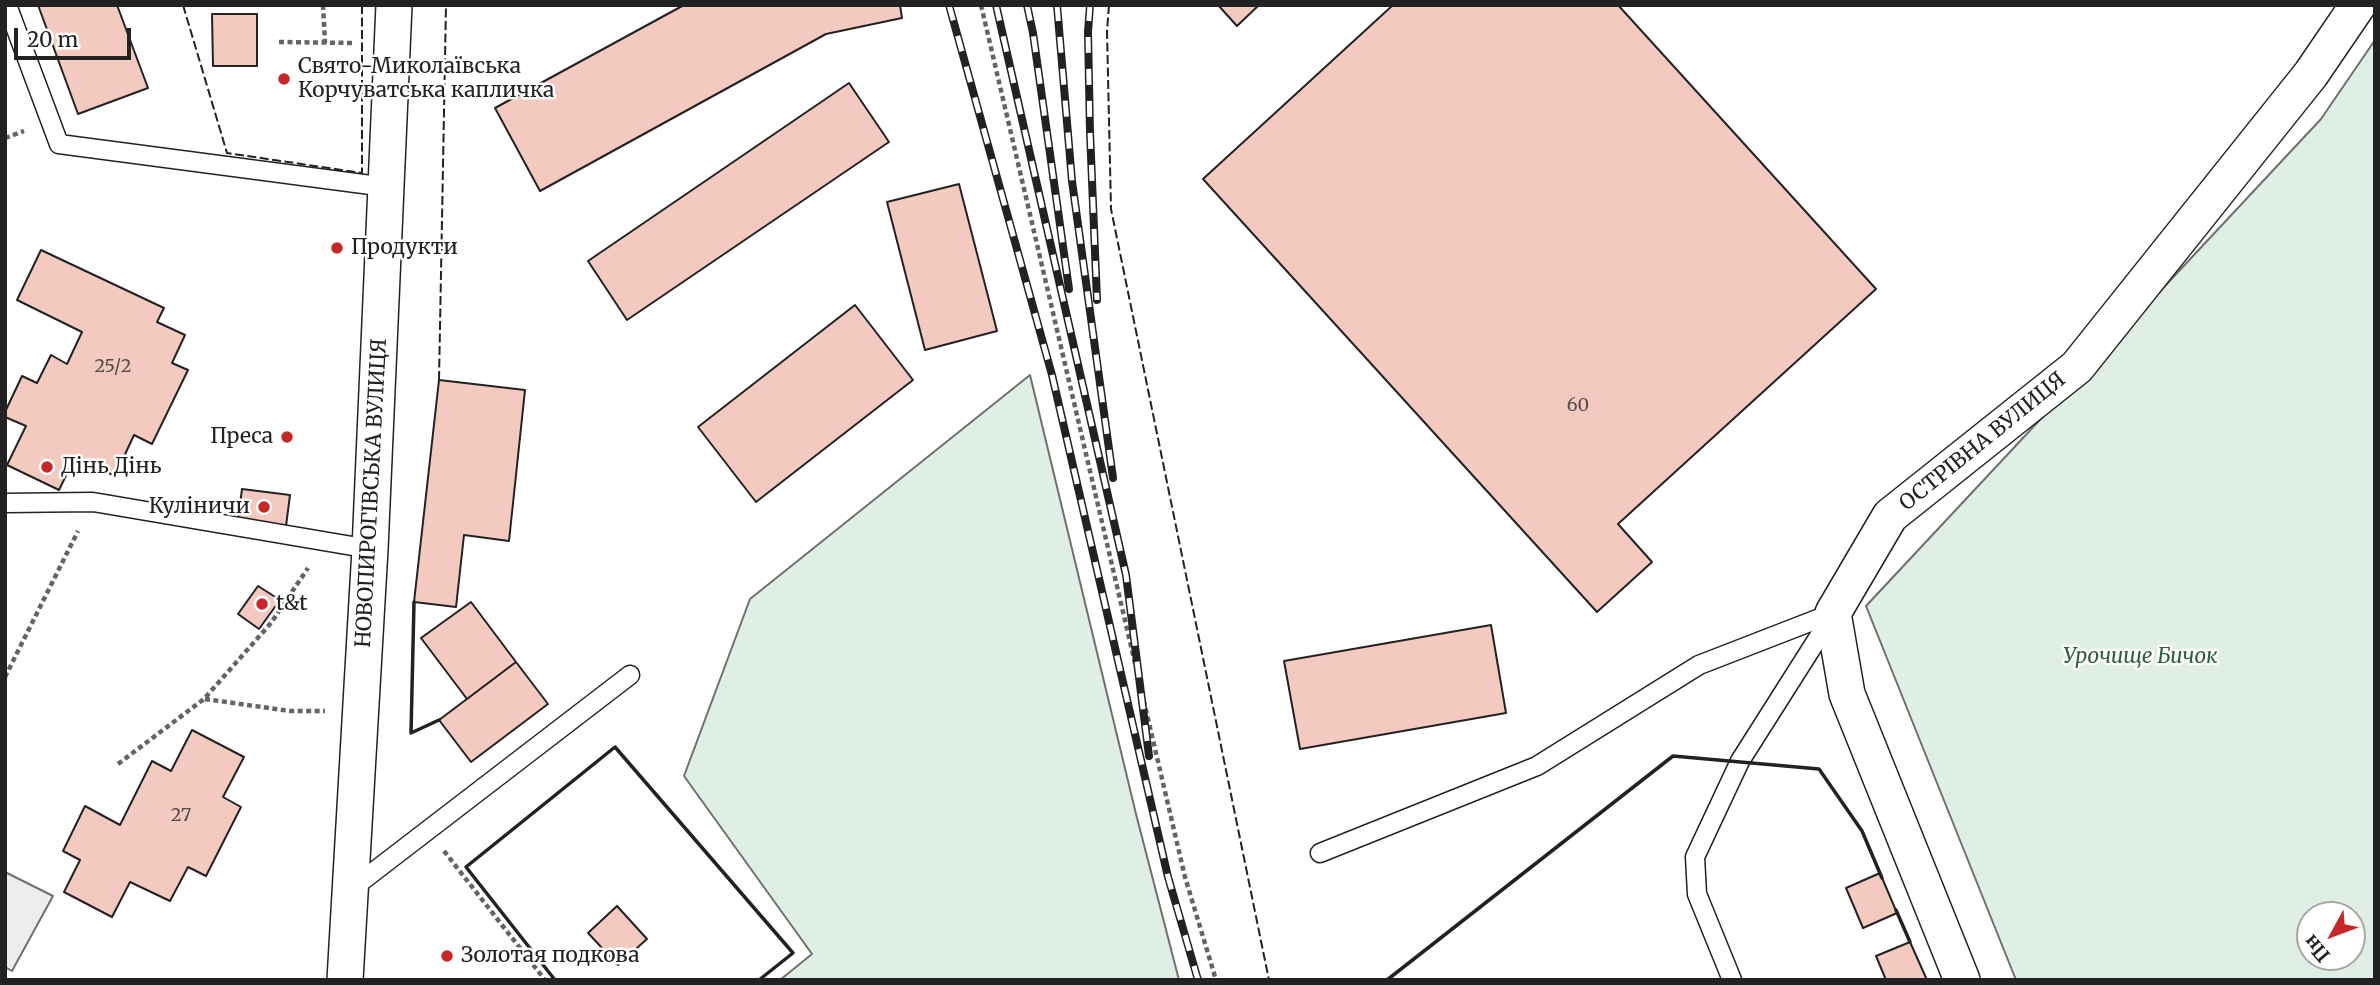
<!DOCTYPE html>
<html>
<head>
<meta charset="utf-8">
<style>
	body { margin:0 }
	#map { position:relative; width:2380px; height:985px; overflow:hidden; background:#fff; font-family:Merriweather,serif }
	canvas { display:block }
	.frame { position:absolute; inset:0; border:7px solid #222; pointer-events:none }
	.north { position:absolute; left:2296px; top:901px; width:70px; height:70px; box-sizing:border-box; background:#fff; border:2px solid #a7a7a7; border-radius:50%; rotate:229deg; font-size:19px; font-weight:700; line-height:28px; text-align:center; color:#222 }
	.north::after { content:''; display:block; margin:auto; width:24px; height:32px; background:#c62828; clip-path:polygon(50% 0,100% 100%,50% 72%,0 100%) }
	.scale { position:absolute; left:14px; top:28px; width:117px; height:32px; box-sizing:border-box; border:4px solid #222; border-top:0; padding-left:9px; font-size:21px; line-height:24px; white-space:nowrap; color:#222; -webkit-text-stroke:5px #fff; paint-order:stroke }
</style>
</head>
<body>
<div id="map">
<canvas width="2380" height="985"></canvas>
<div class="frame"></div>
<div class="north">Пн</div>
<div class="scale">20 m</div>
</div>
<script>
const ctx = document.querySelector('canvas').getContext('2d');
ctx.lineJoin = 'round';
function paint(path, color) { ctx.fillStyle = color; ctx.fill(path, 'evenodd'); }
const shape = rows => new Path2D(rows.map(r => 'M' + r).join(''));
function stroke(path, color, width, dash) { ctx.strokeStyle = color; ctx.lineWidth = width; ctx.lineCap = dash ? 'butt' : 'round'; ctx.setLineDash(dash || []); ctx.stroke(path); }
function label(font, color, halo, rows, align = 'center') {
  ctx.font = font + ' Merriweather,serif'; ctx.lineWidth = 5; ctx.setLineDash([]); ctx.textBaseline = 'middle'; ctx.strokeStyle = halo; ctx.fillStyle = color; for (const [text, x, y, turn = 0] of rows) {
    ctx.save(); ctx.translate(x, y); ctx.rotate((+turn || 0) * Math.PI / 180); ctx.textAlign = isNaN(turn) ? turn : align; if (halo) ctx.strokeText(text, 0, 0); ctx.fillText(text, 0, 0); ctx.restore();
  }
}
const green = shape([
	[2375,40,2375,980,2016,980,1866,606,2321,119,2375,40],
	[2310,915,2352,915,2352,957,2310,957,2310,915],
	[1030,375,1136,814,1179,980,780,980,812,954,684,776,750,599,1030,375]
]);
paint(green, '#e0efe3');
stroke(green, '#6f6f6f', 2);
const parking = shape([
	[5,872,53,896,12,971,5,967,5,872]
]);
paint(parking, '#ededed');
stroke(parking, '#6f6f6f', 2);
const building = shape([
	[38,5,117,5,148,88,78,114,38,5],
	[684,5,900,5,902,18,826,34,540,191,495,108,684,5],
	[1218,5,1259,5,1237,26,1218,5],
	[1393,5,1618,5,1876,289,1618,524,1652,562,1597,612,1203,179,1393,5],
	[212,14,257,14,257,66,213,66,212,14],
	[849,83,889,142,627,320,588,261,849,83],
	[959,184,997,331,925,350,887,202,959,184],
	[41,250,164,308,157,322,185,335,172,363,188,370,152,444,134,435,115,476,75,457,59,490,7,465,26,426,5,417,5,412,22,376,37,383,51,355,67,364,82,332,17,300,41,250],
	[855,305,913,380,756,502,698,427,855,305],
	[439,380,525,390,509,541,464,535,456,607,414,602,439,380],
	[242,489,290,495,286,526,238,520,242,489],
	[258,586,280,600,259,629,238,614,258,586],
	[471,602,516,662,467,699,421,638,471,602],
	[1491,625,1506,713,1300,749,1284,661,1491,625],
	[516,662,548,704,471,762,439,720,516,662],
	[192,730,244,757,223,797,241,807,206,876,188,867,170,901,130,882,112,917,64,892,80,860,63,851,85,806,120,825,152,761,171,771,192,730],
	[1880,873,1897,913,1863,928,1846,888,1880,873],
	[617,906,647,939,618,965,588,933,617,906],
	[1910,942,1927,980,1886,980,1876,956,1910,942]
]);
paint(building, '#f3c9c0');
stroke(building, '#222', 2);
const lane = shape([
	[7,5,59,144,386,187],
	[5,503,93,502,370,549],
	[1320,853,1537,766,1699,665,1833,613],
	[350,890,630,675],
	[1732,980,1697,894,1695,857,1740,761,1832,616]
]);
const street = shape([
	[345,980,370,549,394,5],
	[1962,980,1847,694,1833,613,1890,516,2077,367,2311,74,2358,5]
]);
stroke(lane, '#222', 21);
stroke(street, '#222', 38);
stroke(shape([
	[323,5,325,43],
	[981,5,1185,877,1216,980],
	[279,42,355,43],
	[5,138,24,131],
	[5,677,78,531],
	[205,699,290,711,325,711],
	[118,764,204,699,271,623,308,568],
	[444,851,545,980]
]), '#646464', 4.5, [5, 3.5]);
stroke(lane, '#fff', 18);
stroke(street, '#fff', 35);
const rail = shape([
	[949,5,1052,375,1168,877,1198,980],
	[996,5,1126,575,1149,756],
	[1027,5,1033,33,1069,289],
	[1057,5,1072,181,1113,478],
	[1090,5,1088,32,1090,132,1097,300]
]);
stroke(rail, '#222', 8);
stroke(rail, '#fff', 5, [16]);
stroke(shape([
	[183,5,227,153,362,173,362,5],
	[1109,5,1107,31,1111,209,1269,980],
	[439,380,446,5]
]), '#222', 2, [9, 3.5]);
stroke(shape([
	[414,602,411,733,439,720],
	[1896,910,1910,942],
	[555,980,466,867,615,747,793,953,759,980],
	[1387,980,1673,756,1819,769,1862,831,1882,878]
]), '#222', 3.5);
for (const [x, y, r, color] of [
	[284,79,7,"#c62828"],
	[337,248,7,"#c62828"],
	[287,437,7,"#c62828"],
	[47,467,7,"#c62828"],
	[264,507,7,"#c62828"],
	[262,604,7,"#c62828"],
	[447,956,7,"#c62828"]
]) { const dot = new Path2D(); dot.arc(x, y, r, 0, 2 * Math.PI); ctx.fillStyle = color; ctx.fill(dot); stroke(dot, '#fff', 2.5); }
label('18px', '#564c4a', null, [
	["25/2",113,367],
	["60",1578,406],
	["27",181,816]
]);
label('21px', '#222', '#fff', [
	["Свято-Миколаївська",298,67],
	["Корчуватська капличка",298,91],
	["Продукти",351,248],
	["Преса",273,437,"right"],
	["Дінь Дінь",61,467],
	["Куліничи",250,507,"right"],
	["t&t",276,604],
	["Золотая подкова",461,956]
], 'left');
label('21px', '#222', '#fff', [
	["ОСТРІВНА ВУЛИЦЯ",1983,442,-39],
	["НОВОПИРОГІВСЬКА ВУЛИЦЯ",372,493,-87]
]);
label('italic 21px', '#2f5e38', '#fff', [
	["Урочище Бичок",2140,657]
]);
</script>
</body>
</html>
